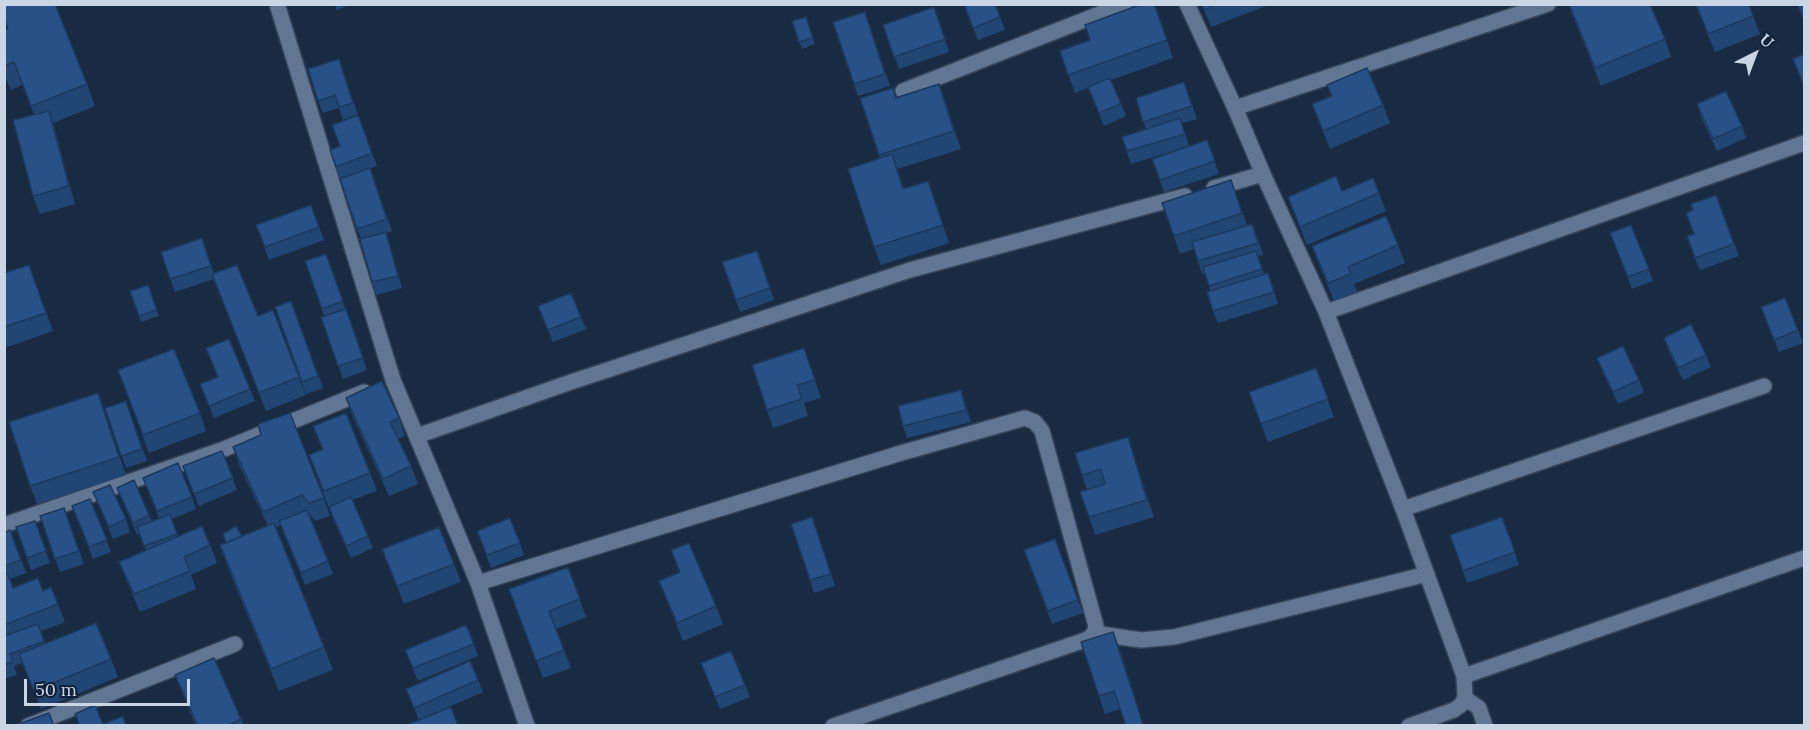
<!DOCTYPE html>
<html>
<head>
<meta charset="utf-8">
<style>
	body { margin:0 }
	#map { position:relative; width:1809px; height:730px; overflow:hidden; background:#192b43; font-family:Lora,serif }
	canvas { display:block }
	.frame { position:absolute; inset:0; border:6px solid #cad5e6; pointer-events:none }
	.north { position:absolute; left:1725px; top:24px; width:60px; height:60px; -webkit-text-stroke:4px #0f2139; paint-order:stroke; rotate:42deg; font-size:16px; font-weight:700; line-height:24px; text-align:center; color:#cad5e6 }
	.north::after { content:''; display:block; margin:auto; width:21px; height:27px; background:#cad5e6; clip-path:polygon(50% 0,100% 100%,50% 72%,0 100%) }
	.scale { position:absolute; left:24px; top:679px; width:166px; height:27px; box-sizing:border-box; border:3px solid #cad5e6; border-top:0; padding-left:8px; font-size:18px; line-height:21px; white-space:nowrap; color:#cad5e6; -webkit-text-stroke:4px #0f2139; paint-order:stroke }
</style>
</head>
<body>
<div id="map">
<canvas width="1809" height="730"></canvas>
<div class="frame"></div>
<div class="north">U</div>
<div class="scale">50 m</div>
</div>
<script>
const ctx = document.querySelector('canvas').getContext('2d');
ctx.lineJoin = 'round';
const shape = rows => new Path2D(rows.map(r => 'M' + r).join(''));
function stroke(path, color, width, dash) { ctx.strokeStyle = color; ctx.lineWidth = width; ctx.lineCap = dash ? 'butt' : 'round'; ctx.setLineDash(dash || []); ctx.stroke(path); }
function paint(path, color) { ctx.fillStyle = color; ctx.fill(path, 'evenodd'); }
const minor = shape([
	[277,4,393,380,478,583,527,726],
	[1187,4,1235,108,1263,174,1326,312,1403,509,1464,676,1465,698,1461,705,1454,710,1409,726],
	[903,91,1125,4],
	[1235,108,1548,4],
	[1214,188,1263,174],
	[1326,312,1804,143],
	[417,436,571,382,910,270,1185,196],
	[1403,509,1764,386],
	[4,525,224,449,364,392],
	[478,583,901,453,1025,418,1035,422,1042,431,1096,626,1094,633,1088,639,833,726],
	[1094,633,1141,640,1174,637,1427,574],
	[1464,676,1804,558],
	[1465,698,1479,708,1485,726],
	[28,726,235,644]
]);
stroke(minor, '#37455a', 18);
stroke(minor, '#617693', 15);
paint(shape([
	[4,4,87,84,95,106,53,123,75,204,40,214,33,196,34,114,22,85,11,90,4,74,4,30,8,29,4,21],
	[334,4,352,4,337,10],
	[963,4,995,4,1005,30,978,40],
	[1154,4,1173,58,1111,80,1126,116,1104,126,1088,88,1075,93,1060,51,1090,40],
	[1202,4,1271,4,1211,27],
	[1568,4,1665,39,1671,57,1601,86],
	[1695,4,1753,16,1760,34,1715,52],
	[1797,4,1804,4,1804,21],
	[934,7,949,52,899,69,883,25],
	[865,12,890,86,858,96,854,84],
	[806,17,815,44,802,49,792,21],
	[339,59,358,115,343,120,339,108,323,113,318,101],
	[1184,82,1197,119,1182,123,1189,146,1131,164,1122,137,1146,129,1136,98],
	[939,84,961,149,897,169,904,189,928,181,949,243,881,265,874,247,880,158,860,98,896,97],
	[1327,85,1383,105,1390,123,1330,149,1312,104,1331,96],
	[1697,104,1742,126,1746,138,1717,151,1701,117],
	[358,115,377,166,359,172,370,168,392,231,386,233,390,245,402,288,376,295,372,282,361,239,330,150,340,146],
	[1207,140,1219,174,1164,192,1152,159],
	[1231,180,1247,225,1257,236,1263,255,1258,256,1264,274,1268,273,1278,304,1218,323,1213,311,1210,291,1205,273,1202,274,1194,249,1180,254,1162,203],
	[1342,191,1379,193,1386,211,1307,245,1288,197],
	[1716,195,1739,256,1700,270,1695,258,1693,210],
	[311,205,324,240,269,260,256,225],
	[1631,225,1653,281,1632,289,1610,233],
	[202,238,214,274,258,316,299,377,306,395,266,411,214,279,175,292,161,252],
	[1398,245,1405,263,1354,284,1357,292,1334,301,1312,246],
	[757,251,774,300,740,312,722,262],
	[326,254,367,370,343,379,321,317,324,316,305,261],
	[29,265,53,331,4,348,4,273],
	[148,285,159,316,141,322,130,291],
	[291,301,323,388,306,394,275,307],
	[538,306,581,317,586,329,553,342],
	[1761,307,1798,330,1803,343,1779,352],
	[1664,338,1706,355,1711,367,1683,380,1668,350],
	[206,348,250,389,255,401,214,418,200,384,218,377],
	[804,348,821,398,804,403,808,416,773,428,767,410],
	[1597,358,1639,380,1644,392,1618,404,1602,371],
	[1316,368,1334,417,1268,442,1249,392],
	[118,370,200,413,206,431,149,453],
	[98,393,126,475,37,504,30,486],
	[346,398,399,418,405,436,398,439,411,466,418,484,389,496,352,415],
	[126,401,147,461,126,468,105,408],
	[965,402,971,422,907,438,903,426],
	[313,426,370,473,377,491,352,500,373,548,351,558,333,519,309,455,322,449],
	[233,447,324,498,330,516,315,521,308,513,333,574,305,585,281,525,275,528,324,647,333,670,279,691,228,568,220,545,268,526,239,465],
	[222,451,237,490,199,506,183,466],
	[1134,455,1154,517,1095,535,1089,517,1087,490,1082,475],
	[143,478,192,497,196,509,172,519,178,537,210,545,217,563,191,575,196,589,140,612,126,579,119,562,146,550,140,534,137,535,117,488,149,515,152,521,159,518],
	[93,492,126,519,130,532,113,539],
	[90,499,111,552,93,559,72,506],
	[64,508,84,564,60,572,40,516],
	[812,517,835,586,814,593,810,580],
	[1502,517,1519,565,1467,583,1450,535],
	[35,521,50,563,31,570,16,527],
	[10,530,26,573,9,579,13,588,43,591,58,604,65,622,41,631,45,644,111,659,118,677,41,709,22,663,14,666,17,675,4,679,4,533],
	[477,531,520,543,524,555,491,568],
	[1055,539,1083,613,1052,624,1024,550],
	[382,549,454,564,461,582,404,604],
	[671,550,716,606,723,624,683,641,659,581,679,573],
	[568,567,586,617,556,629,571,668,543,678,509,589],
	[1113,632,1120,650,1144,726,1126,726,1120,709,1105,714,1099,696],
	[474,644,478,656,418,681,405,650],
	[701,663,745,685,750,697,720,709],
	[175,675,241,719,244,726,196,726],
	[478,680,483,692,419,720,406,689]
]), '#224674');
paint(shape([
	[939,84,946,102,961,149,954,131],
	[49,111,55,128,75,204,69,186],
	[386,232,390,245,402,288,398,276],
	[961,390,965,402,971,422,966,410],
	[1128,437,1134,455,1154,517,1147,500],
	[1113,632,1120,650,1144,726,1143,724]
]), '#1c395e');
const building = shape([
	[4,4,55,4,87,84,31,106,14,62,4,66,4,30,8,29,4,19,4,4],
	[964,4,995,4,1000,17,973,28,964,4],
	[1142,4,1154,4,1167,40,1068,75,1060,51,1090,40,1085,25,1142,4],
	[1202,4,1217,4,1204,10,1202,4],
	[1569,4,1650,4,1665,39,1595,68,1569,4],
	[1696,4,1749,4,1753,16,1708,34,1696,4],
	[934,7,945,39,894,57,883,25,934,7],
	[865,12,885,74,854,84,833,22,865,12],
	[806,17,813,38,799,42,792,21,806,17],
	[1804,54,1804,86,1793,59,1804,54],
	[339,59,353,103,339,107,335,95,318,101,308,69,339,59],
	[1367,68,1383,105,1323,131,1312,104,1332,96,1327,85,1367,68],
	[1110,78,1121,104,1099,113,1088,87,1110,78],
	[1184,82,1192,106,1143,122,1136,98,1184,82],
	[939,84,954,131,879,155,860,98,893,88,896,98,939,84],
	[1726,91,1742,126,1713,139,1697,104,1726,91],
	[49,111,69,186,33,196,13,120,49,111],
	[358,115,372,153,336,167,330,150,340,146,332,125,358,115],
	[1180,118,1185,134,1127,151,1122,137,1180,118],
	[1207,140,1215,161,1160,180,1152,159,1207,140],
	[892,154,903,189,928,181,943,225,874,247,848,169,892,154],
	[370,168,387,219,357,229,340,179,370,168],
	[1336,176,1342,191,1373,178,1379,193,1300,227,1288,197,1336,176],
	[1231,180,1242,213,1174,236,1162,203,1231,180],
	[1716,195,1734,244,1695,258,1687,236,1694,234,1686,213,1693,210,1691,204,1716,195],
	[311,205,319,227,265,247,256,225,311,205],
	[1386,216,1398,245,1348,267,1351,274,1328,283,1312,246,1386,216],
	[1252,224,1258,243,1198,261,1192,242,1252,224],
	[1631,225,1649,269,1628,277,1610,233,1631,225],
	[386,232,398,276,372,282,360,239,386,232],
	[202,238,211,266,170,279,161,252,202,238],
	[757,251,770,288,736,300,722,262,757,251],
	[1256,251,1262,269,1209,286,1203,267,1256,251],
	[326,254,343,301,322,309,305,261,326,254],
	[29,265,46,313,4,327,4,273,29,265],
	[237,265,258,316,273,310,299,377,259,393,212,274,237,265],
	[1268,273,1274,292,1213,311,1207,292,1268,273],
	[148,285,157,310,139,316,130,291,148,285],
	[571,293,581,317,548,330,538,306,571,293],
	[1785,298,1798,330,1774,340,1761,307,1785,298],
	[291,301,318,376,302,382,275,307,291,301],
	[346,309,363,358,338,366,321,317,346,309],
	[1691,324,1706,355,1678,368,1664,338,1691,324],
	[229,339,250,389,209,406,200,384,218,377,206,348,229,339],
	[1623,346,1639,380,1613,392,1597,358,1623,346],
	[804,348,815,380,797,385,802,399,767,410,752,365,804,348],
	[174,349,200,413,143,435,118,370,174,349],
	[1316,368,1328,399,1261,424,1249,392,1316,368],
	[382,381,399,418,390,422,411,466,383,479,346,398,382,381],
	[961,390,966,410,903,426,898,406,961,390],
	[98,393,119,457,30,486,9,422,98,393],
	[126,401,142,449,121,456,105,408,126,401],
	[290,413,324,498,309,503,302,495,263,512,233,447,261,435,258,424,290,413],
	[346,413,370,473,324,491,309,455,323,449,313,426,346,413],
	[1128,437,1147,500,1089,517,1080,492,1105,484,1101,469,1082,475,1075,453,1128,437],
	[222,451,233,478,194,494,183,466,222,451],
	[178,463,192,497,157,511,143,478,178,463],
	[134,480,149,515,133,523,117,488,134,480],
	[110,485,126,519,109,527,93,492,110,485],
	[351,497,368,536,346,546,329,507,351,497],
	[90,499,107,540,89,547,72,506,90,499],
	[64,508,79,551,55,559,40,516,64,508],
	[307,510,328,561,301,573,279,521,307,510],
	[170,514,177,534,144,546,137,527,170,514],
	[812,517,831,574,810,580,791,524,812,517],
	[1502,517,1515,552,1463,571,1450,535,1502,517],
	[510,518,520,543,487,555,477,531,510,518],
	[35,521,46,551,27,558,16,527,35,521],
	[274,523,324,647,271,669,220,545,274,523],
	[202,526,210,545,184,557,190,571,134,594,119,562,202,526],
	[236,526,242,536,226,543,223,534,236,526],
	[439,527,454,564,397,586,382,549,439,527],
	[10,530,21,560,4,566,4,533,10,530],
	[1055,539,1078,600,1048,611,1024,550,1055,539],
	[689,543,716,606,677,623,659,581,680,572,671,550,689,543],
	[568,567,580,599,549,611,564,650,536,661,509,589,568,567],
	[8,574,13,588,38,578,43,591,51,587,58,604,4,625,4,575,8,574],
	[96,623,111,659,34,691,19,654,96,623],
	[38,624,44,641,10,654,13,662,4,665,4,636,38,624],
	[466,625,474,644,413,668,405,650,466,625],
	[1113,632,1143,724,1139,726,1126,726,1114,691,1099,696,1081,642,1113,632],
	[731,651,745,685,715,697,701,663,731,651],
	[214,658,241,719,227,726,198,726,175,675,214,658],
	[470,661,478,680,414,708,406,689,470,661],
	[95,705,103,724,123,716,126,726,80,726,75,714,95,705],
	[451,707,458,726,410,726,409,724,451,707],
	[49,713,54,726,13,726,49,713]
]);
paint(building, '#285187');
stroke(building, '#1c395e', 1.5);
</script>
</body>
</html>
